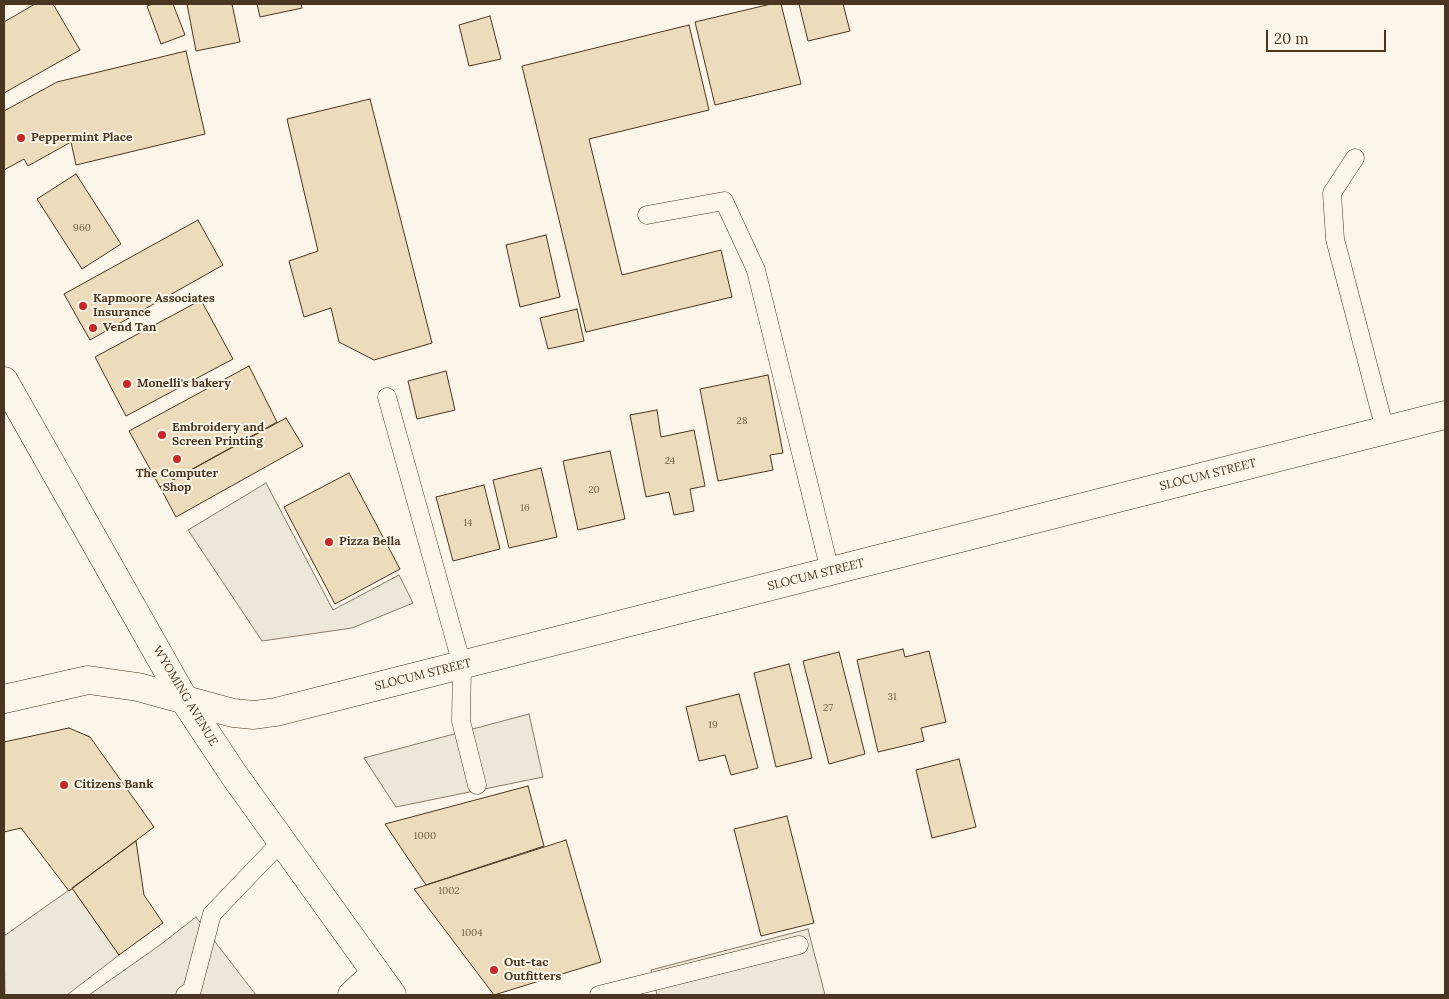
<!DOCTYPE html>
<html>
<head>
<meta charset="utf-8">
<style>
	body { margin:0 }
	#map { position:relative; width:1449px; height:999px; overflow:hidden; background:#fbf6e9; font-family:Lora,serif }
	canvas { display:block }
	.frame { position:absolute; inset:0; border:5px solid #4a3520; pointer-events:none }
	.scale { position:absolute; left:1266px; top:30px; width:120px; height:22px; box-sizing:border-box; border:2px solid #4a3520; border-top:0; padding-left:6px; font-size:15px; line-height:18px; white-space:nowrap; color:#4a3520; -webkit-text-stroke:4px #fbf6e9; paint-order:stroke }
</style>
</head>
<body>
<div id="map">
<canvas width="1449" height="999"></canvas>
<div class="frame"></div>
<div class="scale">20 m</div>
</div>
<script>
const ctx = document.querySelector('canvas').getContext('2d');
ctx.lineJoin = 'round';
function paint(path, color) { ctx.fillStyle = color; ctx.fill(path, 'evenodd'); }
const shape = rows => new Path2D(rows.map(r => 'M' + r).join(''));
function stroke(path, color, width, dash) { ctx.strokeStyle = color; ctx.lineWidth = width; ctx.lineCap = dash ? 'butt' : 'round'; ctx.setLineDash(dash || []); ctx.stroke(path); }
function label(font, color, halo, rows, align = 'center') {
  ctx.font = font + ' Lora,serif'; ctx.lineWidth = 4; ctx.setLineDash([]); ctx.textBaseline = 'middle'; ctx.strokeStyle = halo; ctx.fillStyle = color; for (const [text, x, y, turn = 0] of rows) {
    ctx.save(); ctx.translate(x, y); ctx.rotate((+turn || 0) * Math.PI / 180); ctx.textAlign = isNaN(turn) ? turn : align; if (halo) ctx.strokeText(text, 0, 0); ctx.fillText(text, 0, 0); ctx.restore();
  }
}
const parking = shape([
	[266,483,333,610,399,575,413,603,352,628,262,641,188,530,266,483],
	[529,714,543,777,396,807,364,758,529,714],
	[72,888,119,955,67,995,5,995,4,936,72,888],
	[196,917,256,995,89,995,160,945,196,917],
	[808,929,825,995,657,995,651,970,808,929]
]);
paint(parking, '#ede7d9');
stroke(parking, '#887966', 1);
const building = shape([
	[35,4,53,4,80,50,4,93,4,22,35,4],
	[153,4,173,4,185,35,161,44,147,6,153,4],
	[187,4,232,4,240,42,196,51,187,4],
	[257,4,301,4,302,8,260,17,257,4],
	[771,4,781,4,801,84,715,105,695,22,771,4],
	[799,4,843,4,850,31,808,41,799,4],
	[490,16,501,59,469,66,459,25,490,16],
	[689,25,709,110,589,139,622,275,721,250,732,297,586,332,522,66,689,25],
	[186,51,205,134,76,165,71,142,28,166,24,159,4,170,4,111,57,82,186,51],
	[370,99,432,343,374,360,339,342,331,308,304,317,289,261,318,251,287,119,370,99],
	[76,174,121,244,82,269,37,199,76,174],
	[198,220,223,265,90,340,64,294,198,220],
	[546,235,560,297,520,307,506,245,546,235],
	[201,300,233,359,126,416,95,357,201,300],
	[577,309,584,341,548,349,540,318,577,309],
	[249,366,277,422,160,487,129,431,249,366],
	[446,371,455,410,417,419,408,381,446,371],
	[768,375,783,453,770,455,773,470,718,481,700,389,768,375],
	[657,410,661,437,694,430,705,486,690,489,694,511,674,515,669,492,646,497,630,415,657,410],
	[286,418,303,446,176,517,160,487,286,418],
	[610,451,625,519,578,530,563,461,610,451],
	[541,468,557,537,509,548,493,480,541,468],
	[349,473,400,569,335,604,284,507,349,473],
	[484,485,500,549,453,561,436,497,484,485],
	[903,649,905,657,929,651,946,722,921,728,924,741,878,752,857,660,903,649],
	[839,652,865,754,829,764,803,661,839,652],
	[789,664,812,758,776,767,754,673,789,664],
	[739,694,758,768,731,775,725,755,699,761,686,707,739,694],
	[69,728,90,737,154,827,69,891,21,828,4,832,4,742,69,728],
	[959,759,976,827,932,838,916,770,959,759],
	[528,786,544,846,426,885,385,824,528,786],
	[787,816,814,923,761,936,734,829,787,816],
	[566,840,601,962,494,995,414,889,566,840],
	[136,841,144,895,163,923,119,955,72,888,136,841]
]);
paint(building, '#ecdcbc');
stroke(building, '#4a3520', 1);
const lane = shape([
	[1355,158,1332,193,1335,239,1385,430],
	[647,215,724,201,756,270,830,571],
	[387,397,462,665,461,721,477,785],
	[185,995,192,990,212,914,282,841],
	[599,995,799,945]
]);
const street = shape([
	[352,995,376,973]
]);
const secondary = shape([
	[4,699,88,680,138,687,233,713,254,715,276,712,1445,415]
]);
const primary = shape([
	[4,381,185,701,234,775,392,995]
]);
stroke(lane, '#4a3520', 19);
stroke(street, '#4a3520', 29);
stroke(secondary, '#4a3520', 29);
stroke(primary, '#4a3520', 29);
stroke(lane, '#fbf6e9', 18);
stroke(street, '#fbf6e9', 28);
stroke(secondary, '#fbf6e9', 28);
stroke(primary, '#fbf6e9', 28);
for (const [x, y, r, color] of [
	[21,138,5,"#c62828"],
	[83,306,5,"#c62828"],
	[93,328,5,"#c62828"],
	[127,384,5,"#c62828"],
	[162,435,5,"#c62828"],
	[177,459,5,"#c62828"],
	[329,542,5,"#c62828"],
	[64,785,5,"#c62828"],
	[494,970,5,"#c62828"]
]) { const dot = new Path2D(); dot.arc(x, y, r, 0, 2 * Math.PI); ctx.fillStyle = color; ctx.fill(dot); stroke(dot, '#fbf6e9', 2); }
label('10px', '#725f47', null, [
	["960",82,228],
	["28",742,421],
	["24",670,461],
	["20",594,490],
	["16",525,508],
	["14",468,523],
	["31",892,697],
	["27",828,708],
	["19",713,725],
	["1000",425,836],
	["1002",449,891],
	["1004",472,933]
]);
label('bold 12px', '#4a3520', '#fbf6e9', [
	["Peppermint Place",31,138],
	["Kapmoore Associates",93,299],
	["Insurance",93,313],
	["Vend Tan",103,328],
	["Monelli's bakery",137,384],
	["Embroidery and",172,428],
	["Screen Printing",172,442],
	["The Computer",177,474,"center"],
	["Shop",177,488,"center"],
	["Pizza Bella",339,542],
	["Citizens Bank",74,785],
	["Out-tac",504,963],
	["Outfitters",504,977]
], 'left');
label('12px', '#4a3520', '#fbf6e9', [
	["SLOCUM STREET",1208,475,-14],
	["SLOCUM STREET",816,575,-14],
	["SLOCUM STREET",423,675,-14],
	["WYOMING AVENUE",185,696,59]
]);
</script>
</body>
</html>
